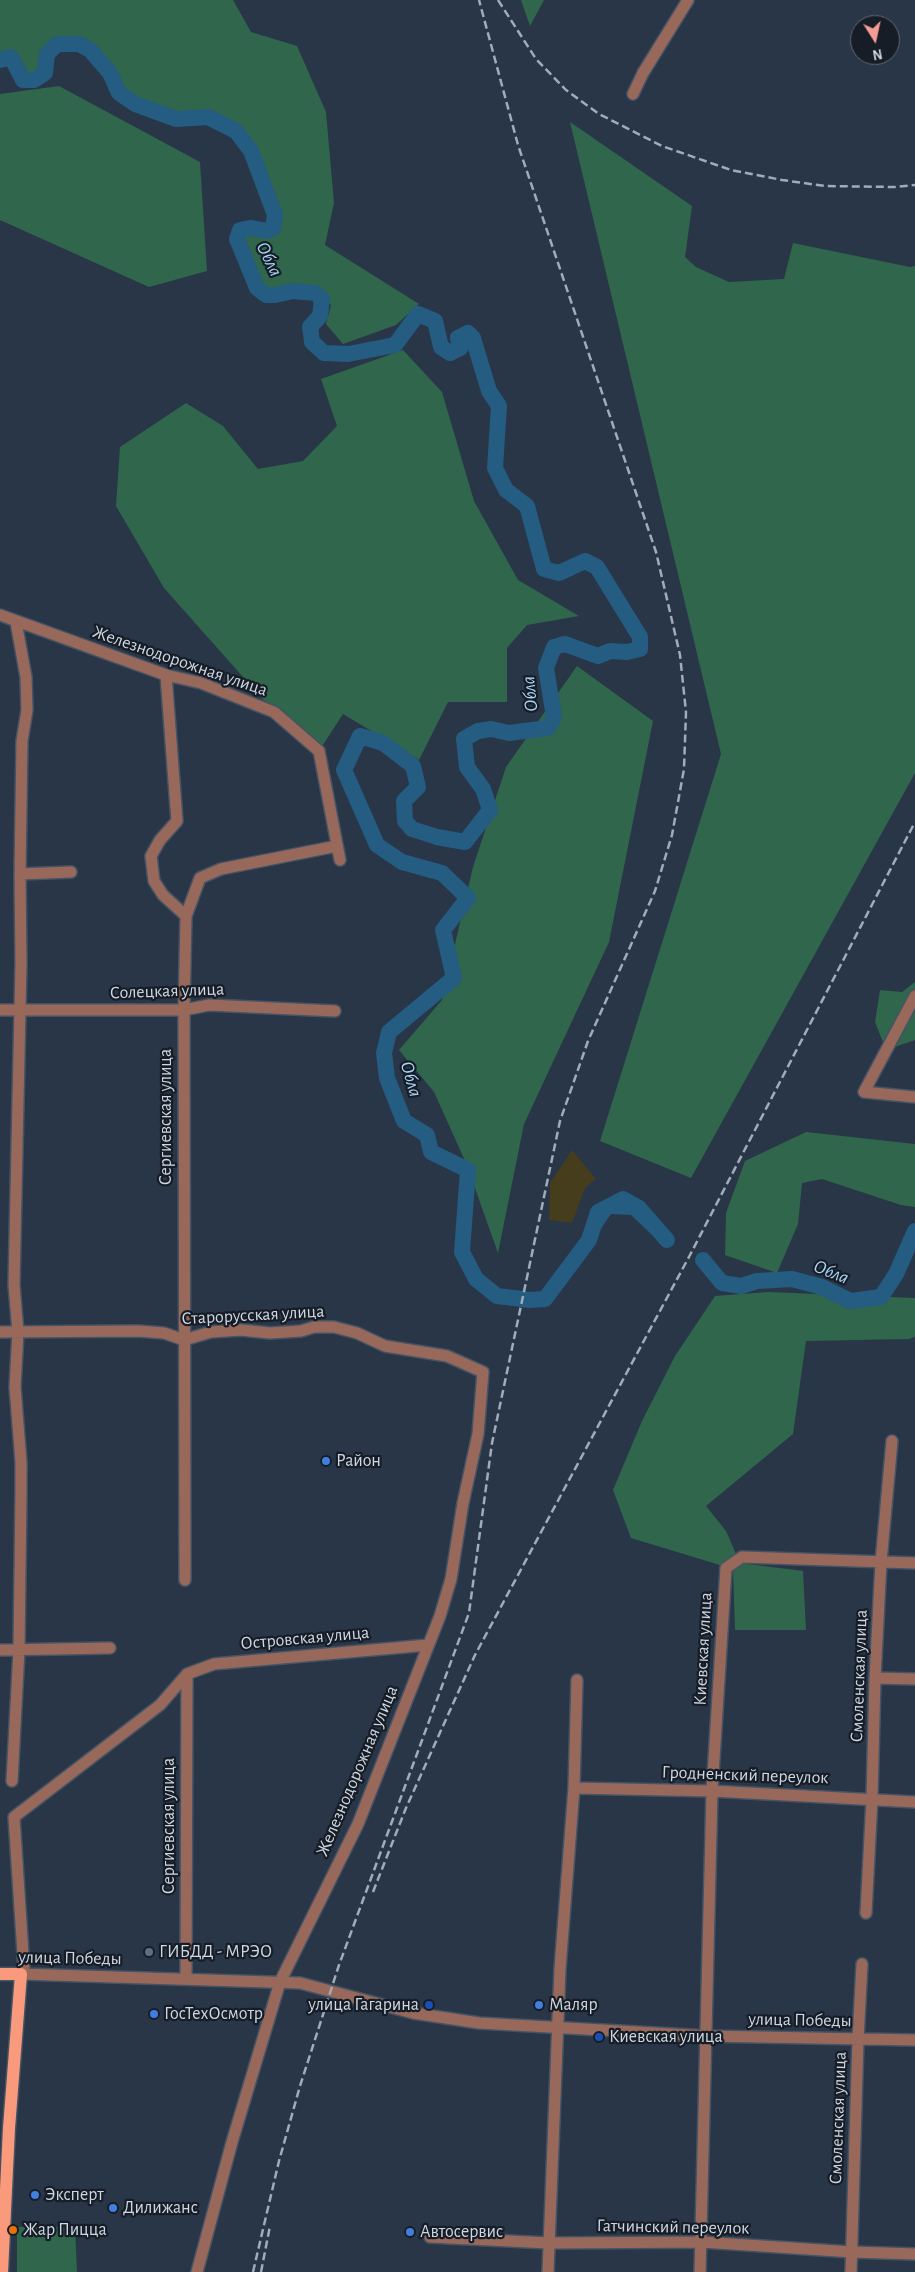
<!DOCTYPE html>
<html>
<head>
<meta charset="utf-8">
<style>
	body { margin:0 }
	#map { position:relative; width:915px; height:2272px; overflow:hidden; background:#283648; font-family:"Alegreya Sans",sans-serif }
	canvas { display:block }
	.north { position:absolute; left:850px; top:15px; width:50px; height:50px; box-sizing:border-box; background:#171d26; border:1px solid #606772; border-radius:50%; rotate:170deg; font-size:14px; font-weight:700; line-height:20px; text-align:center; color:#ced7e3 }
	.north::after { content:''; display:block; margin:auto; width:18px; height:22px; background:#f59c94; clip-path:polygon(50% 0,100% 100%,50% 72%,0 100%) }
</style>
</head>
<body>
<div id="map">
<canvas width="915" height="2272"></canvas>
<div class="north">N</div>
</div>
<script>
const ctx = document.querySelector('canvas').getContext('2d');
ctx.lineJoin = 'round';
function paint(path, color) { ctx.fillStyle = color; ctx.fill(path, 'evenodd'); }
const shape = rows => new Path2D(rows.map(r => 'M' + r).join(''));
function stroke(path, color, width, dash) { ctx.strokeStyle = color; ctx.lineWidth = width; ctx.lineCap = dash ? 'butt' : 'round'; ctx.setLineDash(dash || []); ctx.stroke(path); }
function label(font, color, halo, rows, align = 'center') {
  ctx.font = font + ' "Alegreya Sans",sans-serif'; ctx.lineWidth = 4.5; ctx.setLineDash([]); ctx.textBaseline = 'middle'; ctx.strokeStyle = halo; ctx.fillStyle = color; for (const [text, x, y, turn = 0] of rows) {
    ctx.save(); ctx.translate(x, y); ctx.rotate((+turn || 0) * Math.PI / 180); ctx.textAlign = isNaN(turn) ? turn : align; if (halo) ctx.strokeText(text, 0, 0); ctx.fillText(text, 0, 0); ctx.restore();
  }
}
paint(shape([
	[0,0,233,0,251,32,297,46,326,112,334,203,325,245,419,304,396,325,343,344,326,324,331,305,316,289,292,286,268,290,260,285,242,239,243,234,250,232,268,235,277,230,279,215,255,149,239,128,208,113,177,114,137,100,122,90,113,70,93,47,80,39,55,40,43,52,41,70,32,76,26,76,22,65,13,53,0,55],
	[521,0,544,0,530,26],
	[59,86,200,162,207,271,149,287,0,220,0,94],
	[570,122,692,206,685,257,696,267,729,282,784,279,793,243,910,267,915,266,915,773,691,1178,600,1141,721,754],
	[403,350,442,392,474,501,518,580,579,616,527,625,507,648,507,702,448,702,419,760,343,714,319,751,274,712,164,588,116,506,120,447,186,403,223,426,258,469,303,461,337,426,321,379],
	[577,666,653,721,609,942,524,1124,498,1253,466,1163,434,1092,399,1050,442,1000,473,867,506,767],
	[915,982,915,1040,886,1050,875,1022,880,990,902,992],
	[806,1132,915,1144,915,1207,901,1205,822,1179,802,1183,798,1224,777,1273,725,1255,726,1213,745,1161],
	[768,1292,915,1298,915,1337,909,1339,806,1341,793,1434,706,1506,726,1531,740,1563,803,1571,806,1630,735,1630,733,1569,631,1538,613,1490,642,1421,675,1356,715,1296],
	[17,2227,75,2227,77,2272,17,2272]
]), '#30664c');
paint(shape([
	[572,1150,596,1179,585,1188,572,1223,549,1220,550,1183]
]), '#453d1c');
paint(shape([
	[623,1199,639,1208,667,1240,663,1241,650,1233,631,1215,611,1214,573,1269,565,1285,548,1307,545,1299,589,1240,598,1212]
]), '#245c82');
stroke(shape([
	[0,60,11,57,23,80,34,80,45,73,47,54,57,44,79,44,90,50,110,73,119,93,135,104,176,119,208,117,236,131,251,151,275,215,273,228,267,231,250,228,240,230,237,239,257,288,266,295,275,295,293,291,315,293,322,299,320,316,310,327,312,342,324,353,348,354,395,345,418,314,435,321,441,347,450,353,460,348,458,338,468,333,473,338,489,391,499,406,495,468,506,490,527,506,544,569,559,573,585,561,597,567,640,637,640,649,627,652,610,651,598,656,565,644,554,647,546,668,554,717,548,728,509,733,491,729,478,731,464,739,467,767,483,789,490,810,465,842,437,837,412,829,405,821,404,801,418,787,413,766,383,743,360,736,344,770,377,845,402,862,442,873,468,898,443,930,454,978,389,1032,384,1053,387,1078,404,1121,427,1135,431,1152,468,1170,462,1252,476,1279,497,1296,530,1300,545,1299,589,1240,598,1212,623,1199,639,1208,667,1240],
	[703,1260,722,1283,741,1286,757,1281,792,1279,822,1287,850,1301,881,1297,896,1274,915,1231]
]), '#245c82', 16);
const minor = shape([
	[633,94,643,73,688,0],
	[0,615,166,675,201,683,274,712,319,751,340,860],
	[166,675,177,821,160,840,151,856,154,881,163,895,186,916,184,1010,185,1580],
	[20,874,71,872],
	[186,916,200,878,221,869,337,846],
	[915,996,864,1092,915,1097],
	[0,1010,184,1010,209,1005,335,1011],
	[0,1332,138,1331,164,1333,184,1340,211,1332,241,1330,270,1333,301,1331,314,1327,334,1327,357,1333,385,1346,447,1356,483,1372,478,1434,463,1503,451,1579,440,1616,358,1824,280,1982,232,2142,197,2272],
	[428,1645,214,1664,187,1674,160,1705,14,1817,24,1969,21,1974,300,1983,413,2013,479,2023,707,2036,915,2040],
	[0,1650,110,1648],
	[875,1678,915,1679],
	[12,1781,19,1650,21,1492,21,1462,15,1387,18,1332,14,1285,21,963,20,874,22,741,27,710,26,677,16,622],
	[574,1788,712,1791,915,1802],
	[866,1913,872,1798,875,1678,881,1562,892,1441],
	[186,1978,187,1674],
	[430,2237,549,2243,702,2242,852,2252,915,2254],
	[548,2272,560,1969,574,1788,577,1680],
	[700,2272,712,1791,726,1568,742,1557,915,1563],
	[851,2272,858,2039,862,1964]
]);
const major = shape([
	[0,1974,21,1974,9,2128,2,2272]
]);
stroke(minor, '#465364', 14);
stroke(major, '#465364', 15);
stroke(minor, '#98695b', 11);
stroke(major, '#fa9a7d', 12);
stroke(shape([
	[498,0,536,59,566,90,599,114,662,146,731,170,782,180,825,186,896,187,915,185],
	[373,1892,406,1808,475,1655,690,1255,915,822],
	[253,2272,279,2161,300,2086,339,1965,469,1613,492,1443,560,1121,588,1041,655,891,672,835,684,769,686,712,680,655,656,552,518,145,479,0],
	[261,2272,270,2226]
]), '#a1acb9', 2.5, [8, 4]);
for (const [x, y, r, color] of [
	[326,1461,5,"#3f7fe0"],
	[149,1952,5,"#5c6f8a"],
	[429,2005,5,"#1a4fb4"],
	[539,2005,5,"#3f7fe0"],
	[154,2014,5,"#3f7fe0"],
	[599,2037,5,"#1a4fb4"],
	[35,2195,5,"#3f7fe0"],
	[113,2208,5,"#3f7fe0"],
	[13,2230,5,"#e8710a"],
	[410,2232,5,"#3f7fe0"]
]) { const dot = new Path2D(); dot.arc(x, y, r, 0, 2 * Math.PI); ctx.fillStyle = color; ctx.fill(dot); stroke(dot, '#171d26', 2); }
label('18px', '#ced7e3', '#171d26', [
	["Железнодорожная улица",180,661,19],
	["Солецкая улица",167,991,-2],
	["Сергиевская улица",166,1117,-90],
	["Старорусская улица",253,1315,-3],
	["Островская улица",305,1638,-5],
	["Киевская улица",703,1649,-87],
	["Смоленская улица",859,1676,-88],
	["Железнодорожная улица",357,1771,-67],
	["Гродненский переулок",745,1775,2],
	["Сергиевская улица",169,1826,-90],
	["улица Победы",70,1958,1],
	["улица Победы",800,2020,1],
	["Смоленская улица",838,2118,-88],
	["Гатчинский переулок",673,2227,1]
]);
label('18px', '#ced7e3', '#171d26', [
	["Район",336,1461],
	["ГИБДД - МРЭО",159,1952],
	["улица Гагарина",419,2005,"right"],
	["Маляр",549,2005],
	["ГосТехОсмотр",164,2014],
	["Киевская улица",609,2037],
	["Эксперт",45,2195],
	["Дилижанс",123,2208],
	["Жар Пицца",23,2230],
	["Автосервис",420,2232]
], 'left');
label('italic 19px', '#a8d6f9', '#171d26', [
	["Обла",269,259,64],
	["Обла",530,694,-96],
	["Обла",411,1079,74],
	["Обла",831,1272,22]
]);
</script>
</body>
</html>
